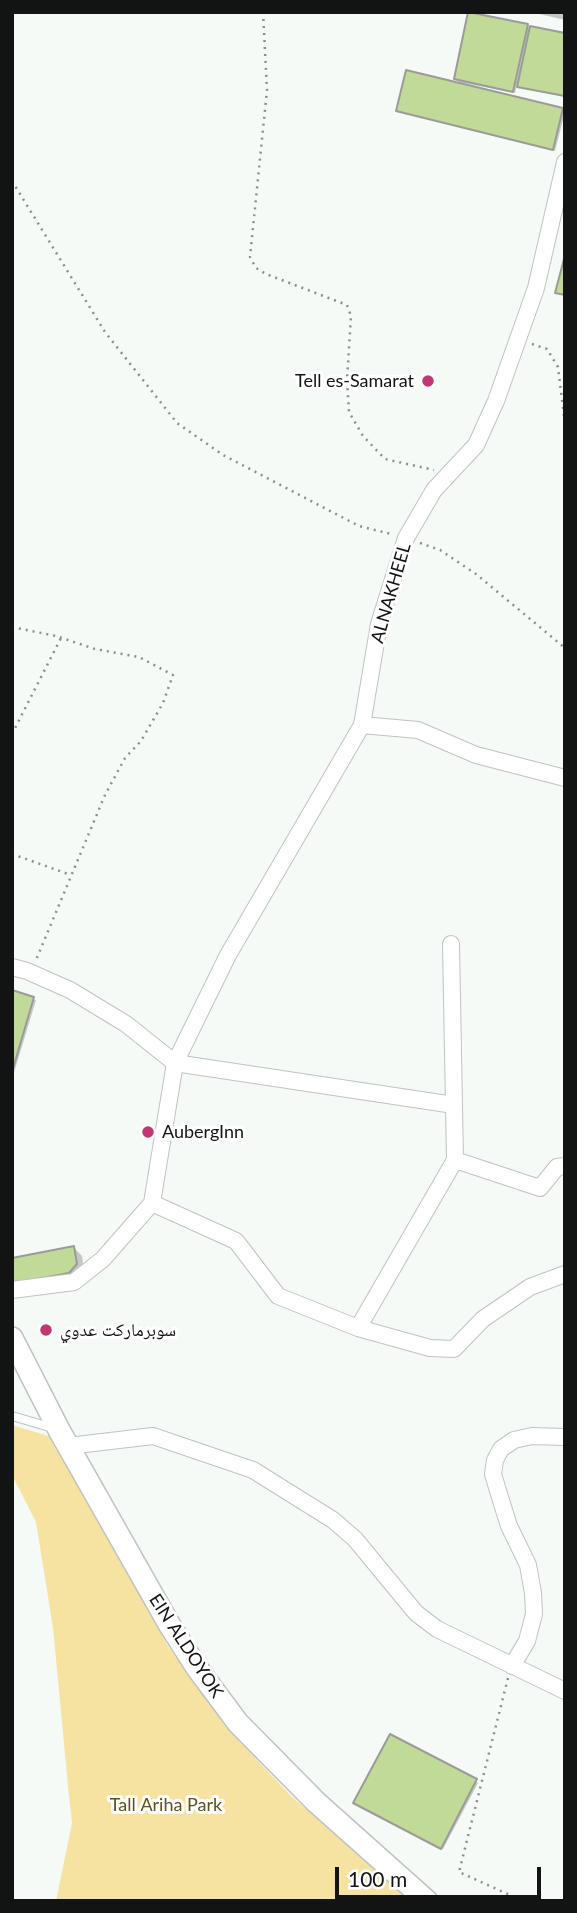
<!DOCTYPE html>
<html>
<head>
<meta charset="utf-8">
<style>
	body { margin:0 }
	#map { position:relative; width:577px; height:1913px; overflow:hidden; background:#f5faf6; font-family:Lato,sans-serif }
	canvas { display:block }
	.frame { position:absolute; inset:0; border:14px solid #121413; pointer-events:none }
	.scale { position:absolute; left:335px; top:1867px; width:206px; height:32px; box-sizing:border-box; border:4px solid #121413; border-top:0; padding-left:9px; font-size:21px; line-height:24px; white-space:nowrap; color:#121413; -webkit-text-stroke:5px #fff; paint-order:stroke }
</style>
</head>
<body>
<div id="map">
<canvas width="577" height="1913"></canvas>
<div class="frame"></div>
<div class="scale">100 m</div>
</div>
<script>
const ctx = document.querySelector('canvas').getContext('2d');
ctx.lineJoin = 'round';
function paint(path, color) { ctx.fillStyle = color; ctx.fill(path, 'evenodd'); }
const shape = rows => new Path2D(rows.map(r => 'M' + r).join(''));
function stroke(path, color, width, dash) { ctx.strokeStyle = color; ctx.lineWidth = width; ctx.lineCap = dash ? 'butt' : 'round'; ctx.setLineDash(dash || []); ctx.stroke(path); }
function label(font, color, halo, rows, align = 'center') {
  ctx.font = font + ' Lato,"Noto Naskh Arabic",sans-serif'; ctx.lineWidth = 6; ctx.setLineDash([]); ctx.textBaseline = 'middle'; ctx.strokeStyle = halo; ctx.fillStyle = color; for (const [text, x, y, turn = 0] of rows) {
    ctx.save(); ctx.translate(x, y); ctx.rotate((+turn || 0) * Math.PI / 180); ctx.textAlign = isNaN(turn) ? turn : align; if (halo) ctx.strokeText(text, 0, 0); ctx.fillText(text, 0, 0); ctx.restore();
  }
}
paint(shape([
	[12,1425,55,1438,168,1646,226,1727,291,1796,412,1901,56,1901,72,1823,69,1796,53,1628,36,1522,12,1475]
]), '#f7e3a1');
paint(shape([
	[531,12,565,12,565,20],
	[527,26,531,30,565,35,565,97,521,88,517,84,515,93,459,82,455,79],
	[562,110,565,112,555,151,398,111],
	[12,992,36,1000,12,1079],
	[74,1248,82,1256,84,1272,12,1293],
	[391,1736,478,1783,443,1849,357,1804]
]), '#0003');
const building = shape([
	[468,12,528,24,513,92,454,79,468,12],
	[530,26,565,33,565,96,517,87,530,26],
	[406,70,563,108,553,150,396,111,406,70],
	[565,255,565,295,555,293,565,255],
	[12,990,34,997,12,1072,12,990],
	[74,1246,77,1264,69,1273,12,1284,12,1258,74,1246],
	[390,1734,477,1779,441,1849,353,1803,390,1734]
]);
paint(building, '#c1da98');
stroke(building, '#9b9c98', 2);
const service = shape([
	[12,1416,53,1428]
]);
const minor = shape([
	[565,162,536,288,496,401,476,445,434,490,406,538,379,624,362,725,418,730,476,755,565,778],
	[451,944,455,1160,540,1188,557,1167,565,1166],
	[12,967,27,971,70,990,126,1024,175,1063,454,1105],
	[152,1203,236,1241,278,1296,358,1328,455,1160],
	[12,1290,74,1282,103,1259,152,1203,175,1063,228,955,362,725],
	[358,1328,430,1348,454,1349,483,1319,530,1287,565,1274],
	[68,1446,153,1436,253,1470,333,1520,355,1539,416,1613,437,1629,565,1691],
	[512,1666,527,1641,534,1614,533,1593,528,1565,509,1526,499,1494,493,1474,495,1460,501,1449,514,1440,532,1436,565,1437]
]);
const secondary = shape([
	[12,1338,59,1430,169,1624,197,1668,238,1723,316,1802,427,1901]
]);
stroke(service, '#bfc4c1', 10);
stroke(minor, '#bfc4c1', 18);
stroke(secondary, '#bfc4c1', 24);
stroke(shape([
	[263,12,267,90,250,257,256,268,266,274,347,305,351,316,347,380,349,412,363,436,385,459,434,470],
	[12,181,105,332,177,423,223,455,359,526,391,534],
	[532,344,547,349,558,367,565,424],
	[420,543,440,550,476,574,565,648],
	[12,627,56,636,95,649,139,657,173,675,163,703,141,741,125,758,105,795,36,960],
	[12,734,61,638],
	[12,854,71,875],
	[508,1678,459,1872,523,1901]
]), '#8c908d', 2.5, [2, 5]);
stroke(service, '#fff', 8);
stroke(minor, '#fff', 16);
stroke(secondary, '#fff', 21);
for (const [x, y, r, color] of [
	[428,381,7,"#c03771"],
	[148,1132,7,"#c03771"],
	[46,1330,7,"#c03771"]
]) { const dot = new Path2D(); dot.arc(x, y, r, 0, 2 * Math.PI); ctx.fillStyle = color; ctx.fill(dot); stroke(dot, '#fff', 2.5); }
label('18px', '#121413', '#fff', [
	["Tell es-Samarat",414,381,"right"],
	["AubergInn",162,1132],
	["سوبرماركت عدوي",60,1330]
], 'left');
label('18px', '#121413', '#fff', [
	["ALNAKHEEL",391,593,-74],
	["EIN ALDOYOK",186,1646,57]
]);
label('18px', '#5f501c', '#fff', [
	["Tall Ariha Park",166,1805]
]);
</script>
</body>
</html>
